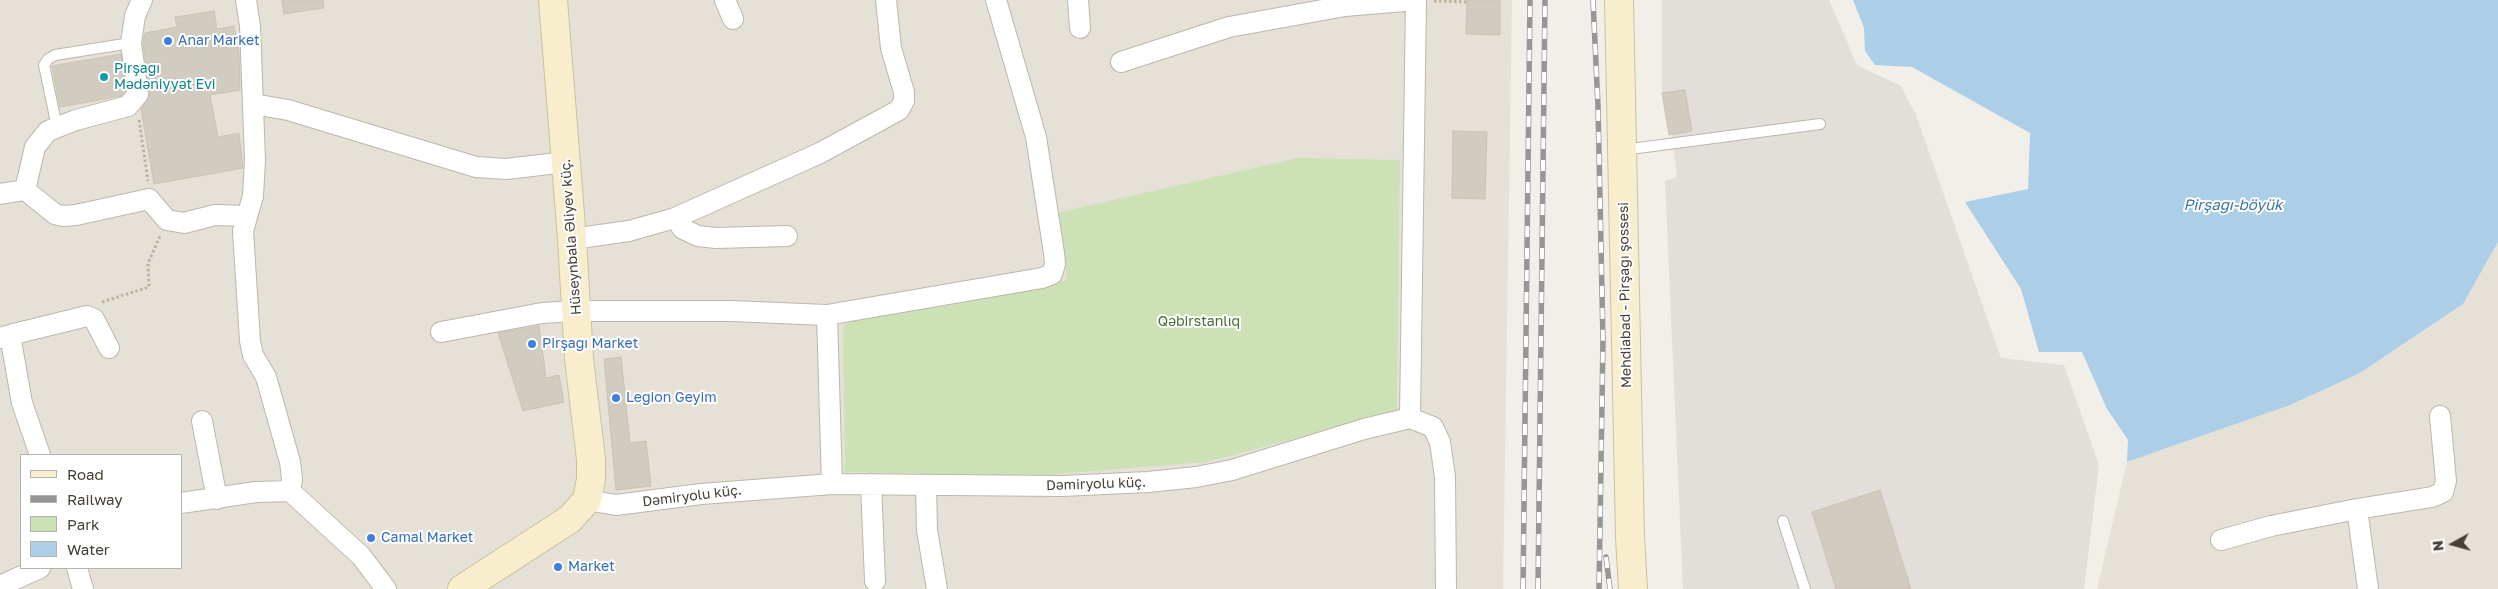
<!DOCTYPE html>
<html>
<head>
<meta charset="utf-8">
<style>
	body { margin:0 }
	#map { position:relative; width:2498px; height:589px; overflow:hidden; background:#f2efe9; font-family:"Golos Text",sans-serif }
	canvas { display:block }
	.legend { position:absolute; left:20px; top:454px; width:162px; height:115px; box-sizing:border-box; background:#fff; border:1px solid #b5b3af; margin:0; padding:6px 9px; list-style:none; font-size:15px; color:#454038 }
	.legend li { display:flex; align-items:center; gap:10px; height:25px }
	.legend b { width:25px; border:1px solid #b5b3af }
	.north { position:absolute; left:2428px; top:519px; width:50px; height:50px; -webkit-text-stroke:4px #fff; paint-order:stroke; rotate:263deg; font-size:14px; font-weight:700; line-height:20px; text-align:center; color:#454038 }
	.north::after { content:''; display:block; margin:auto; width:18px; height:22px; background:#454038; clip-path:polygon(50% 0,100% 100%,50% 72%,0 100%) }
</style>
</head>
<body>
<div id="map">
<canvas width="2498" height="589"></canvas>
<ul class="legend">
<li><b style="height:6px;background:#f8eecd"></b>Road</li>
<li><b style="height:6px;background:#969696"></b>Railway</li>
<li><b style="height:14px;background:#cde1b6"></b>Park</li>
<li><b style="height:14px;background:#accee7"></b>Water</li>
</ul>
<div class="north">N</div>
</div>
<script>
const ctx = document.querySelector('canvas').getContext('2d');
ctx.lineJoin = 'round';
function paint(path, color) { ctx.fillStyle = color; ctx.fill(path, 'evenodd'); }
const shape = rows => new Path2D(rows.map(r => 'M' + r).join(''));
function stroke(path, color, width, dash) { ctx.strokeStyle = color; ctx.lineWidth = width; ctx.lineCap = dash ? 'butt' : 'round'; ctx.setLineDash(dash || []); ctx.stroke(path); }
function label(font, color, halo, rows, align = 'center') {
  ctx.font = font + ' "Golos Text",sans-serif'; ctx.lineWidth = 4; ctx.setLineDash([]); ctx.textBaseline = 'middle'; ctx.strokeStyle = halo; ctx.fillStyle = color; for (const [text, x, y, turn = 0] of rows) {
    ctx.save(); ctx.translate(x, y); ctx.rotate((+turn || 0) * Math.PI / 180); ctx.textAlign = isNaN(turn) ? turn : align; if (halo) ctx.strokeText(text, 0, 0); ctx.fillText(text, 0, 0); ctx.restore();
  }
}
paint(shape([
	[0,0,1512,0,1503,589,0,589],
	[21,455,181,455,181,568,21,568],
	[2498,242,2498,589,2097,589,2127,462,2290,405,2360,373,2463,304]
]), '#e5e1d7');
paint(shape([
	[1662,0,1829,0,1857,65,1901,86,1916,115,2001,358,2064,365,2099,465,2084,589,1683,589,1665,181,1677,177,1672,134,1669,135,1662,93]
]), '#e2deda');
paint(shape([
	[1298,158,1400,160,1397,411,1207,462,1031,476,845,472,843,327,853,317,1067,280,1056,213]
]), '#cde1b6');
paint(shape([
	[1853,0,2498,0,2498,242,2463,304,2360,373,2290,405,2127,462,2128,440,2107,409,2082,352,2039,352,2021,289,1965,202,2028,189,2030,133,1912,67,1875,65,1865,51,1864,28]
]), '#accee7');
const building = shape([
	[282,0,323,0,324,8,284,14,282,0],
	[1467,0,1500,0,1500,35,1466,34,1467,0],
	[214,11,217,29,234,26,239,53,240,90,210,95,218,137,239,133,243,168,154,184,141,109,147,101,150,93,143,43,145,33,177,27,175,17,214,11],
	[121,54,126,90,121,96,60,107,52,66,121,54],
	[1685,90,1692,131,1669,135,1662,93,1685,90],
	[1453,131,1487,132,1485,199,1452,198,1453,131],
	[539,326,546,378,559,375,564,402,523,411,498,333,539,326],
	[621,357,630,443,646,441,651,486,616,490,604,359,621,357],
	[1880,490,1911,589,1836,589,1812,512,1880,490]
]);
paint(building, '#d2cbbf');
stroke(building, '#ccc3b3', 1);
const lane = shape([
	[57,127,44,65,48,59,55,55,131,43],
	[1623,150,1820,124],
	[1783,521,1805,589]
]);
const street = shape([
	[246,0,250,26,255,160,253,196,243,231,250,341,253,355,266,377,290,462,292,479,290,491,361,556,386,589],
	[725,0,733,19],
	[1078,0,1080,28],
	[1121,62,1229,27,1345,6,1416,0],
	[253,104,288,110,476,167,506,169,566,162],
	[25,190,35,147,48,131,76,120,128,106,138,94,131,43,135,16,142,0],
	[0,194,25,190,55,214,63,216,76,215,149,199,167,220,184,223,215,215,246,216],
	[675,218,683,229,698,236,716,238,787,236],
	[572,239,629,231,675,218,820,153,899,110,904,101,904,92,891,48,886,0],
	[827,315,832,484],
	[441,332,542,313,576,311,731,311,827,315,1042,278,1052,274,1055,264,1054,253,1036,137,996,0],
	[10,335,87,316,94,319,109,348],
	[0,338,10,335,22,403,40,455],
	[1410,418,1416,0],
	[202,421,217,499],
	[871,484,875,581],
	[926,485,927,530,937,589],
	[587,500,616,505,701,494,832,484,1062,486,1148,482,1196,477,1232,470,1364,429,1410,418,1433,427,1440,442,1445,477,1446,589],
	[181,503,256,492,290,491],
	[2221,540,2271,526,2357,509],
	[77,568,83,589],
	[2,585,40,568],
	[2368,589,2357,509,2432,497,2443,492,2446,481,2440,416]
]);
const secondary = shape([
	[1619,0,1630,537,1633,589],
	[462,589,570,519,587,500,591,479,591,459,579,359,572,239,553,0]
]);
stroke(lane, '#bcb7ac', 12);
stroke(street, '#bcb7ac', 22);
stroke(secondary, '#ccc19e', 30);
stroke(shape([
	[1434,1,1467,2],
	[139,120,148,181],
	[102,302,149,287,148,263,160,236]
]), '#bcb39f', 3, [2.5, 2.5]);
stroke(lane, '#fff', 10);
stroke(street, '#fff', 20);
stroke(secondary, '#f8eecd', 28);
const rail = shape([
	[1593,0,1598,106,1603,340,1599,589],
	[1606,557,1610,589],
	[1523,589,1530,0],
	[1538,589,1545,0]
]);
stroke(rail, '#969696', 5.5);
stroke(rail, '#fff', 4, [11]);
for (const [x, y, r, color] of [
	[168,41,5,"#3f7fe0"],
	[104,77,5,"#0f9aa8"],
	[532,344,5,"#3f7fe0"],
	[616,398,5,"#3f7fe0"],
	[371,538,5,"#3f7fe0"],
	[558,567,5,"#3f7fe0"]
]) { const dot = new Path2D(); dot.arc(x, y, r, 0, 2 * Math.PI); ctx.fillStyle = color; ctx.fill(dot); stroke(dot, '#fff', 2); }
label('14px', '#366cbe', '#fff', [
	["Anar Market",178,41],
	["Pirşağı Market",542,344],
	["Legion Geyim",626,398],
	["Camal Market",381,538],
	["Market",568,567]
], 'left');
label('14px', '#0d838f', '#fff', [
	["Pirşağı",114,69],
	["Mədəniyyət Evi",114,85]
], 'left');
label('14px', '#454038', '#fff', [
	["Hüseynbala Əliyev küç.",571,237,-94],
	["Mehdiabad - Pirşağı şossesi",1625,295,-91],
	["Dəmiryolu küç.",1096,484,-2],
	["Dəmiryolu küç.",692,496,-7]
]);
label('14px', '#486f32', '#fff', [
	["Qəbirstanlıq",1199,322]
]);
label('italic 15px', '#3e77a3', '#fff', [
	["Pirşağı-böyük",2233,205]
]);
</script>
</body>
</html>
